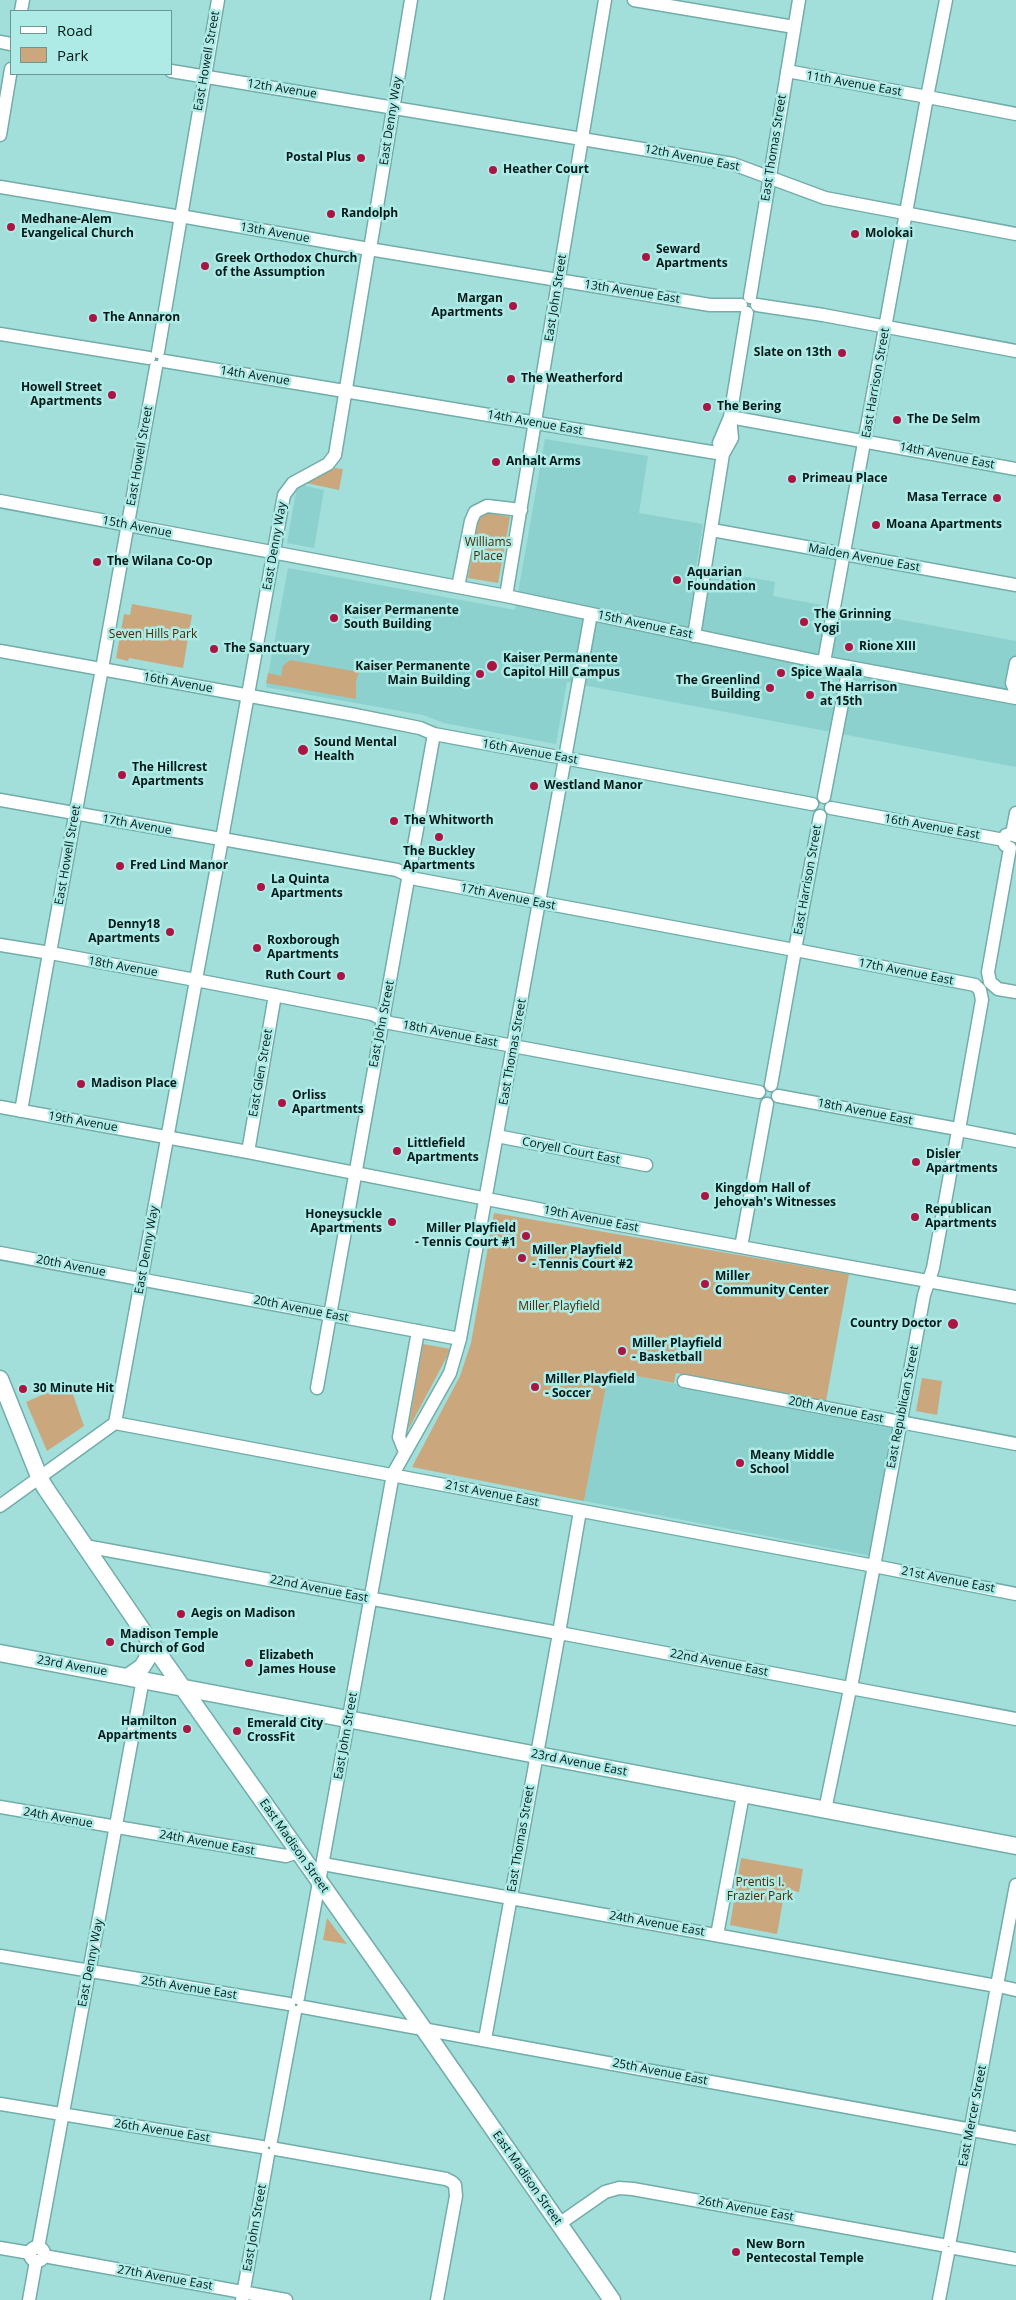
<!DOCTYPE html>
<html>
<head>
<meta charset="utf-8">
<style>
	body { margin:0 }
	#map { position:relative; width:1016px; height:2300px; overflow:hidden; background:#a2deda; font-family:"Open Sans",sans-serif }
	canvas { display:block }
	.legend { position:absolute; left:10px; top:10px; width:162px; height:65px; box-sizing:border-box; background:#aeebe7; border:1px solid #699794; margin:0; padding:6px 9px; list-style:none; font-size:15px; color:#021918 }
	.legend li { display:flex; align-items:center; gap:10px; height:25px }
	.legend b { width:25px; border:1px solid #699794 }
</style>
</head>
<body>
<div id="map">
<canvas width="1016" height="2300"></canvas>
<ul class="legend">
<li><b style="height:6px;background:#fff"></b>Road</li>
<li><b style="height:14px;background:#cba77e"></b>Park</li>
</ul>
</div>
<script>
const ctx = document.querySelector('canvas').getContext('2d');
ctx.lineJoin = 'round';
function paint(path, color) { ctx.fillStyle = color; ctx.fill(path, 'evenodd'); }
const shape = rows => new Path2D(rows.map(r => 'M' + r).join(''));
function stroke(path, color, width, dash) { ctx.strokeStyle = color; ctx.lineWidth = width; ctx.lineCap = dash ? 'butt' : 'round'; ctx.setLineDash(dash || []); ctx.stroke(path); }
function label(font, color, halo, rows, align = 'center') {
  ctx.font = font + ' "Open Sans",sans-serif'; ctx.lineWidth = 5; ctx.setLineDash([]); ctx.textBaseline = 'middle'; ctx.strokeStyle = halo; ctx.fillStyle = color; for (const [text, x, y, turn = 0] of rows) {
    ctx.save(); ctx.translate(x, y); ctx.rotate((+turn || 0) * Math.PI / 180); ctx.textAlign = isNaN(turn) ? turn : align; if (halo) ctx.strokeText(text, 0, 0); ctx.fillText(text, 0, 0); ctx.restore();
  }
}
paint(shape([
	[545,439,648,456,639,513,703,524,696,568,775,582,773,596,1016,641,1016,767,567,682,556,744,444,723,423,715,266,687,288,568,515,610],
	[304,484,306,486,324,490,314,548,287,543,297,487],
	[609,1371,895,1426,871,1556,584,1501]
]), '#8cd1cd');
paint(shape([
	[335,468,343,469,339,490,306,483],
	[488,513,510,517,498,583,468,578,478,522,482,516],
	[132,604,192,615,183,668,129,658,128,661,116,658,124,614,130,615],
	[290,660,359,672,356,681,356,699,266,683,268,673,281,676,283,666],
	[494,1213,849,1274,826,1401,676,1373,674,1383,609,1371,584,1501,412,1467,460,1376,471,1343],
	[423,1344,451,1349,408,1430],
	[922,1378,942,1381,937,1415,916,1411],
	[69,1383,84,1426,47,1451,26,1402],
	[741,1858,803,1869,799,1892,785,1890,777,1934,730,1925],
	[327,1918,347,1944,323,1940]
]), '#cba77e');
const minor = shape([
	[634,0,794,27],
	[21,11,23,0],
	[0,42,11,44],
	[171,71,733,164,825,198,1016,234],
	[787,71,922,96],
	[928,92,946,0],
	[933,98,1016,114],
	[0,135,11,69],
	[0,187,175,216],
	[182,211,218,0],
	[186,217,363,248],
	[371,243,411,0],
	[375,250,710,305,741,305],
	[750,297,799,0],
	[757,305,823,315,1016,351],
	[0,334,149,358],
	[158,352,180,222],
	[164,361,723,454],
	[730,417,1016,469],
	[723,454,719,443,730,417,747,313],
	[0,501,506,596,816,661,1016,698],
	[712,530,1016,585],
	[458,587,471,521,475,512,487,506,521,510],
	[506,596,605,0],
	[694,636,723,454,732,438,730,417],
	[0,651,95,668],
	[824,662,926,103],
	[103,663,156,367],
	[1016,663,1012,683,1016,693],
	[107,670,355,715,420,728,434,734,812,804],
	[824,797,849,667],
	[0,800,215,838],
	[831,808,1004,840],
	[223,833,284,495,293,483,328,464,335,455,368,255],
	[1012,834,1016,813],
	[228,840,397,870,416,879,789,949],
	[1005,845,1004,840,1006,835,1010,834,1016,836],
	[1010,848,988,972,990,982,998,989,1016,992],
	[796,944,820,816],
	[0,945,44,952],
	[51,947,101,674],
	[801,951,975,985,980,990,982,1000,960,1124],
	[56,954,190,979],
	[197,974,221,845],
	[201,981,372,1014,390,1023,759,1092],
	[771,1085,794,956],
	[778,1096,952,1128],
	[0,1107,248,1152,604,1222,1016,1297],
	[21,1111,48,959],
	[964,1131,1016,1141],
	[497,1136,646,1165],
	[248,1152,275,995],
	[741,1247,767,1104],
	[0,1253,460,1339],
	[684,1381,1016,1444],
	[317,1388,434,734],
	[115,1423,869,1565],
	[405,1452,399,1437,418,1331],
	[0,1506,115,1423,195,986],
	[85,1546,553,1632],
	[875,1561,924,1295,933,1268,957,1136],
	[879,1567,1016,1594],
	[560,1627,580,1511],
	[565,1634,844,1687],
	[852,1682,873,1571],
	[856,1689,1016,1719],
	[0,1807,286,1856,298,1852],
	[825,1810,849,1694],
	[323,1864,991,1985],
	[717,1935,743,1795],
	[0,1956,289,2004],
	[998,1980,1016,1885],
	[1003,1987,1016,1990],
	[298,1998,393,1474,450,1373,460,1339,591,614],
	[303,2007,1016,2138],
	[485,2039,558,1639],
	[0,2104,262,2147],
	[271,2141,295,2012],
	[276,2149,446,2179,452,2182,455,2185,456,2196,437,2300],
	[559,2224,605,2192,619,2188,633,2189,942,2245],
	[950,2240,996,1992],
	'30 2254a7 7 0 1 1 14 0a7 7 0 1 1-14 0Z',
	[0,2248,30,2253],
	[38,2248,143,1679],
	[955,2248,1016,2259],
	[44,2256,286,2300],
	[29,2300,36,2261],
	[242,2300,268,2155],
	[939,2300,948,2253]
]);
const major = shape([
	[0,1379,40,1479,46,1489,149,1640,423,2028,612,2300],
	[0,1653,1016,1846],
	[129,1676,142,1667,147,1659,149,1640]
]);
stroke(minor, '#72adaa', 15);
stroke(major, '#72adaa', 19);
stroke(minor, '#fff', 12);
stroke(major, '#fff', 16);
for (const [x, y, r, color] of [
	[361,158,5,"#aa1544"],
	[493,170,5,"#aa1544"],
	[331,214,5,"#aa1544"],
	[11,227,5,"#aa1544"],
	[855,234,5,"#aa1544"],
	[646,257,5,"#aa1544"],
	[205,266,5,"#aa1544"],
	[513,306,5,"#aa1544"],
	[93,318,5,"#aa1544"],
	[842,353,5,"#aa1544"],
	[511,379,5,"#aa1544"],
	[112,395,5,"#aa1544"],
	[707,407,5,"#aa1544"],
	[897,420,5,"#aa1544"],
	[496,462,5,"#aa1544"],
	[792,479,5,"#aa1544"],
	[997,498,5,"#aa1544"],
	[876,525,5,"#aa1544"],
	[97,562,5,"#aa1544"],
	[677,580,5,"#aa1544"],
	[334,618,5,"#aa1544"],
	[804,622,5,"#aa1544"],
	[849,647,5,"#aa1544"],
	[214,649,5,"#aa1544"],
	[492,666,6,"#aa1544"],
	[781,673,5,"#aa1544"],
	[480,674,5,"#aa1544"],
	[770,688,5,"#aa1544"],
	[810,695,5,"#aa1544"],
	[303,750,6,"#aa1544"],
	[122,775,5,"#aa1544"],
	[534,786,5,"#aa1544"],
	[394,821,5,"#aa1544"],
	[439,837,5,"#aa1544"],
	[120,866,5,"#aa1544"],
	[261,887,5,"#aa1544"],
	[170,932,5,"#aa1544"],
	[257,948,5,"#aa1544"],
	[341,976,5,"#aa1544"],
	[81,1084,5,"#aa1544"],
	[282,1103,5,"#aa1544"],
	[397,1151,5,"#aa1544"],
	[916,1162,5,"#aa1544"],
	[705,1196,5,"#aa1544"],
	[915,1217,5,"#aa1544"],
	[392,1222,5,"#aa1544"],
	[526,1236,5,"#aa1544"],
	[522,1258,5,"#aa1544"],
	[705,1284,5,"#aa1544"],
	[953,1324,6,"#aa1544"],
	[622,1351,5,"#aa1544"],
	[535,1387,5,"#aa1544"],
	[23,1389,5,"#aa1544"],
	[740,1463,5,"#aa1544"],
	[181,1614,5,"#aa1544"],
	[110,1642,5,"#aa1544"],
	[249,1663,5,"#aa1544"],
	[187,1729,5,"#aa1544"],
	[237,1731,5,"#aa1544"],
	[736,2252,5,"#aa1544"]
]) { const dot = new Path2D(); dot.arc(x, y, r, 0, 2 * Math.PI); ctx.fillStyle = color; ctx.fill(dot); stroke(dot, '#aeebe7', 2); }
label('12px', '#021918', '#aeebe7', [
	["East Howell Street",207,61,-80],
	["11th Avenue East",854,84,10],
	["12th Avenue",282,89,9],
	["East Denny Way",391,121,-81],
	["East Thomas Street",774,148,-81],
	["12th Avenue East",692,158,11],
	["13th Avenue",275,233,10],
	["13th Avenue East",632,292,9],
	["East John Street",556,298,-81],
	["14th Avenue",255,376,9],
	["East Harrison Street",876,383,-80],
	["14th Avenue East",535,423,10],
	["East Howell Street",140,456,-80],
	["14th Avenue East",947,456,11],
	["15th Avenue",137,527,11],
	["East Denny Way",275,546,-80],
	["Malden Avenue East",864,558,10],
	["15th Avenue East",645,625,12],
	["16th Avenue",178,683,10],
	["16th Avenue East",530,752,10],
	["17th Avenue",137,825,10],
	["16th Avenue East",932,827,10],
	["East Howell Street",68,855,-80],
	["East Harrison Street",808,880,-80],
	["17th Avenue East",508,897,11],
	["18th Avenue",123,967,10],
	["17th Avenue East",906,972,11],
	["East John Street",382,1024,-79],
	["18th Avenue East",450,1034,11],
	["East Thomas Street",513,1052,-80],
	["East Glen Street",261,1073,-80],
	["18th Avenue East",865,1112,11],
	["19th Avenue",83,1122,10],
	["Coryell Court East",571,1151,11],
	["19th Avenue East",591,1219,11],
	["East Denny Way",147,1250,-80],
	["20th Avenue",71,1266,11],
	["20th Avenue East",301,1309,11],
	["East Republican Street",903,1407,-79],
	["20th Avenue East",836,1410,11],
	["21st Avenue East",492,1494,11],
	["21st Avenue East",948,1580,11],
	["22nd Avenue East",319,1589,11],
	["22nd Avenue East",719,1663,11],
	["23rd Avenue",72,1666,10],
	["East John Street",346,1736,-80],
	["23rd Avenue East",579,1763,11],
	["24th Avenue",58,1818,10],
	["East Thomas Street",521,1839,-80],
	["24th Avenue East",207,1843,10],
	["East Madison Street",294,1846,55],
	["24th Avenue East",657,1924,10],
	["East Denny Way",91,1963,-79],
	["25th Avenue East",189,1988,9],
	["25th Avenue East",660,2072,11],
	["East Mercer Street",973,2116,-79],
	["26th Avenue East",162,2131,9],
	["East Madison Street",527,2178,55],
	["26th Avenue East",746,2209,10],
	["East John Street",255,2228,-80],
	["27th Avenue East",165,2278,10]
]);
label('bold 12px', '#021918', '#aeebe7', [
	["Postal Plus",351,158,"right"],
	["Heather Court",503,170],
	["Randolph",341,214],
	["Medhane-Alem",21,220],
	["Evangelical Church",21,234],
	["Molokai",865,234],
	["Seward",656,250],
	["Apartments",656,264],
	["Greek Orthodox Church",215,259],
	["of the Assumption",215,273],
	["Margan",503,299,"right"],
	["Apartments",503,313,"right"],
	["The Annaron",103,318],
	["Slate on 13th",832,353,"right"],
	["The Weatherford",521,379],
	["Howell Street",102,388,"right"],
	["Apartments",102,402,"right"],
	["The Bering",717,407],
	["The De Selm",907,420],
	["Anhalt Arms",506,462],
	["Primeau Place",802,479],
	["Masa Terrace",987,498,"right"],
	["Moana Apartments",886,525],
	["The Wilana Co-Op",107,562],
	["Aquarian",687,573],
	["Foundation",687,587],
	["Kaiser Permanente",344,611],
	["South Building",344,625],
	["The Grinning",814,615],
	["Yogi",814,629],
	["Rione XIII",859,647],
	["The Sanctuary",224,649],
	["Kaiser Permanente",503,659],
	["Capitol Hill Campus",503,673],
	["Kaiser Permanente",470,667,"right"],
	["Main Building",470,681,"right"],
	["Spice Waala",791,673],
	["The Greenlind",760,681,"right"],
	["Building",760,695,"right"],
	["The Harrison",820,688],
	["at 15th",820,702],
	["Sound Mental",314,743],
	["Health",314,757],
	["The Hillcrest",132,768],
	["Apartments",132,782],
	["Westland Manor",544,786],
	["The Whitworth",404,821],
	["The Buckley",439,852,"center"],
	["Apartments",439,866,"center"],
	["Fred Lind Manor",130,866],
	["La Quinta",271,880],
	["Apartments",271,894],
	["Denny18",160,925,"right"],
	["Apartments",160,939,"right"],
	["Roxborough",267,941],
	["Apartments",267,955],
	["Ruth Court",331,976,"right"],
	["Madison Place",91,1084],
	["Orliss",292,1096],
	["Apartments",292,1110],
	["Littlefield",407,1144],
	["Apartments",407,1158],
	["Disler",926,1155],
	["Apartments",926,1169],
	["Kingdom Hall of",715,1189],
	["Jehovah's Witnesses",715,1203],
	["Republican",925,1210],
	["Apartments",925,1224],
	["Honeysuckle",382,1215,"right"],
	["Apartments",382,1229,"right"],
	["Miller Playfield",516,1229,"right"],
	["- Tennis Court #1",516,1243,"right"],
	["Miller Playfield",532,1251],
	["- Tennis Court #2",532,1265],
	["Miller",715,1277],
	["Community Center",715,1291],
	["Country Doctor",942,1324,"right"],
	["Miller Playfield",632,1344],
	["- Basketball",632,1358],
	["Miller Playfield",545,1380],
	["- Soccer",545,1394],
	["30 Minute Hit",33,1389],
	["Meany Middle",750,1456],
	["School",750,1470],
	["Aegis on Madison",191,1614],
	["Madison Temple",120,1635],
	["Church of God",120,1649],
	["Elizabeth",259,1656],
	["James House",259,1670],
	["Hamilton",177,1722,"right"],
	["Appartments",177,1736,"right"],
	["Emerald City",247,1724],
	["CrossFit",247,1738],
	["New Born",746,2245],
	["Pentecostal Temple",746,2259]
], 'left');
label('12px', '#482b00', '#aeebe7', [
	["Williams",488,543],
	["Place",488,557],
	["Seven Hills Park",153,635],
	["Miller Playfield",559,1307],
	["Prentis I.",760,1883],
	["Frazier Park",760,1897]
]);
</script>
</body>
</html>
